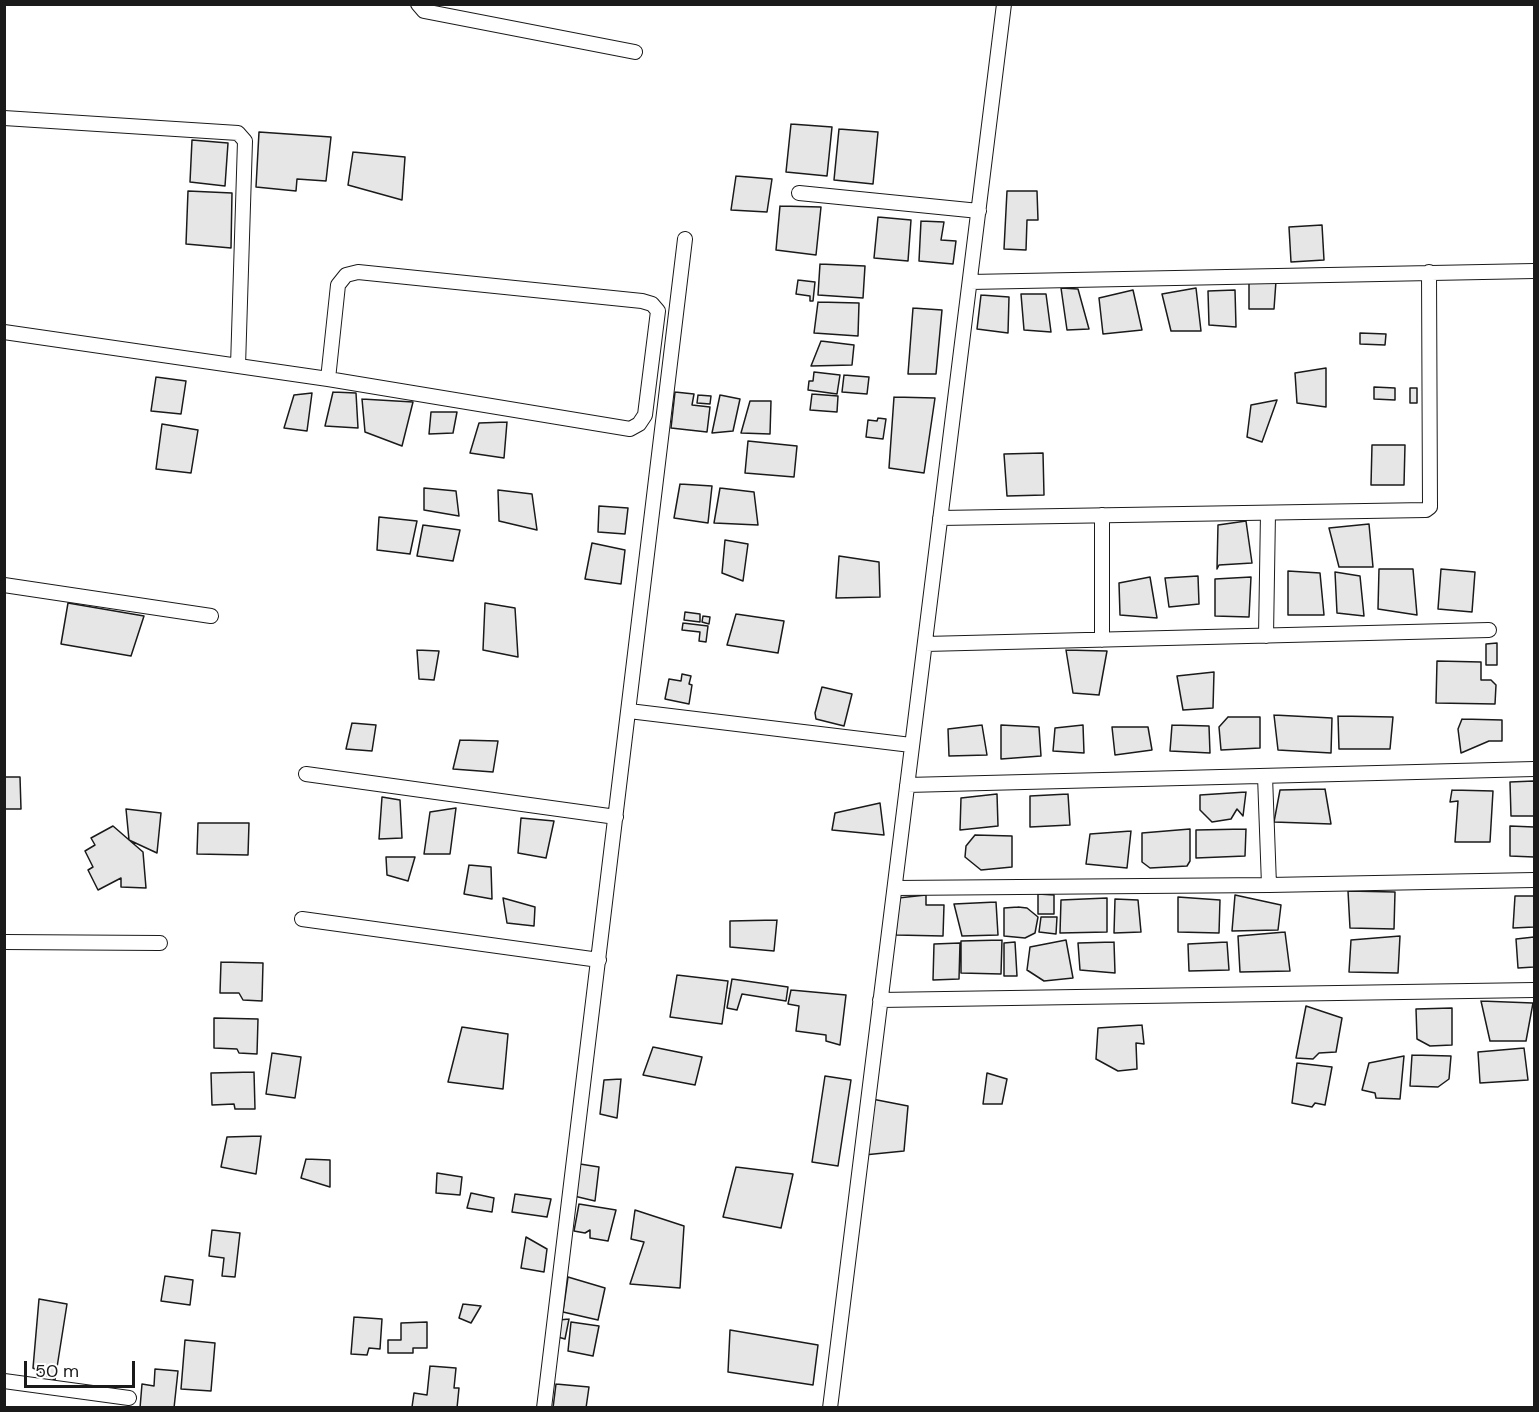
<!DOCTYPE html>
<html>
<head>
<meta charset="utf-8">
<style>
	body { margin:0 }
	#map { position:relative; width:1539px; height:1412px; overflow:hidden; background:#fff; font-family:"DM Sans",sans-serif }
	canvas { display:block }
	.frame { position:absolute; inset:0; border:6px solid #1a1a1a; pointer-events:none }
	.scale { position:absolute; left:24px; top:1361px; width:111px; height:27px; box-sizing:border-box; border:3px solid #1a1a1a; border-top:0; padding-left:8px; font-size:18px; line-height:21px; white-space:nowrap; color:#1a1a1a; -webkit-text-stroke:4px #fff; paint-order:stroke }
</style>
</head>
<body>
<div id="map">
<canvas width="1539" height="1412"></canvas>
<div class="frame"></div>
<div class="scale">50 m</div>
</div>
<script>
const ctx = document.querySelector('canvas').getContext('2d');
ctx.lineJoin = 'round';
function paint(path, color) { ctx.fillStyle = color; ctx.fill(path, 'evenodd'); }
const shape = rows => new Path2D(rows.map(r => 'M' + r).join(''));
function stroke(path, color, width, dash) { ctx.strokeStyle = color; ctx.lineWidth = width; ctx.lineCap = dash ? 'butt' : 'round'; ctx.setLineDash(dash || []); ctx.stroke(path); }
const building = shape([
	[791,124,832,127,827,176,786,172,791,124],
	[839,129,878,132,873,184,834,180,839,129],
	[259,132,331,137,326,181,297,179,296,191,256,187,259,132],
	[192,140,228,143,225,186,190,182,192,140],
	[353,152,405,157,402,200,348,185,353,152],
	[736,176,772,179,767,212,731,210,736,176],
	[188,191,232,193,231,248,186,244,188,191],
	[1007,191,1037,191,1038,220,1027,220,1026,250,1004,249,1007,191],
	[780,206,821,207,816,255,776,250,780,206],
	[878,217,911,220,908,261,874,258,878,217],
	[921,221,944,222,941,240,956,241,953,264,919,261,921,221],
	[1322,225,1324,260,1291,262,1289,227,1322,225],
	[820,264,865,266,863,298,818,295,820,264],
	[798,280,815,282,813,301,810,301,810,296,796,294,798,280],
	[1276,281,1274,309,1249,309,1249,282,1276,281],
	[1061,288,1078,289,1089,329,1067,330,1061,288],
	[1196,288,1201,331,1171,331,1162,294,1196,288],
	[1133,290,1142,330,1103,334,1099,298,1133,290],
	[1235,290,1236,327,1209,325,1208,291,1235,290],
	[1021,294,1046,294,1051,332,1024,330,1021,294],
	[981,295,1009,297,1008,333,977,329,981,295],
	[818,302,859,303,858,336,814,333,818,302],
	[913,308,942,310,936,374,908,374,913,308],
	[1360,333,1386,334,1385,345,1360,344,1360,333],
	[821,341,854,345,852,365,811,366,821,341],
	[1326,368,1326,407,1297,403,1295,373,1326,368],
	[814,372,840,375,837,394,808,390,809,381,813,381,814,372],
	[844,375,869,377,867,394,842,392,844,375],
	[156,377,186,381,181,414,151,411,156,377],
	[1374,387,1395,388,1395,400,1374,399,1374,387],
	[1410,388,1417,388,1417,403,1410,403,1410,388],
	[333,392,356,393,358,428,325,426,333,392],
	[675,392,694,394,692,405,710,407,707,432,671,428,675,392],
	[312,393,307,431,284,428,294,395,312,393],
	[812,394,838,396,837,412,810,410,812,394],
	[698,395,711,396,710,404,697,403,698,395],
	[720,395,740,399,733,431,712,433,720,395],
	[894,397,935,398,924,473,889,468,894,397],
	[362,399,413,402,402,446,365,432,362,399],
	[1277,400,1262,442,1247,437,1251,405,1277,400],
	[750,401,771,401,770,434,741,433,750,401],
	[431,412,457,412,453,433,429,434,431,412],
	[878,418,886,419,883,439,866,437,868,420,877,421,878,418],
	[507,422,504,458,470,453,479,423,507,422],
	[162,424,198,430,191,473,156,469,162,424],
	[748,441,797,446,794,477,745,473,748,441],
	[1372,445,1405,445,1404,485,1371,485,1372,445],
	[1043,453,1044,495,1007,496,1004,454,1043,453],
	[680,484,712,486,708,523,674,518,680,484],
	[424,488,456,491,459,516,424,510,424,488],
	[720,488,754,492,758,525,714,523,720,488],
	[498,490,532,494,537,530,499,521,498,490],
	[599,506,628,508,625,534,598,532,599,506],
	[379,517,417,521,410,554,377,550,379,517],
	[1246,521,1252,563,1219,565,1217,569,1218,525,1246,521],
	[1369,524,1373,567,1339,567,1329,528,1369,524],
	[423,525,460,530,453,561,417,556,423,525],
	[725,540,748,544,743,581,722,573,725,540],
	[592,543,625,550,621,584,585,579,592,543],
	[839,556,879,562,880,597,836,598,839,556],
	[1379,569,1413,569,1417,615,1378,609,1379,569],
	[1441,569,1475,572,1472,612,1438,609,1441,569],
	[1288,571,1320,573,1324,615,1288,615,1288,571],
	[1335,572,1360,576,1364,616,1337,613,1335,572],
	[1198,576,1199,604,1169,607,1165,578,1198,576],
	[1150,577,1157,618,1120,615,1119,583,1150,577],
	[1251,577,1249,617,1215,616,1215,579,1251,577],
	[68,603,144,616,131,656,61,644,68,603],
	[485,603,515,608,518,657,483,650,485,603],
	[685,612,700,614,700,622,684,620,685,612],
	[736,614,784,621,778,653,727,645,736,614],
	[703,616,710,617,709,624,702,622,703,616],
	[683,623,708,626,706,642,699,641,700,632,682,630,683,623],
	[1497,643,1497,665,1486,665,1486,644,1497,643],
	[417,650,439,651,434,680,419,679,417,650],
	[1066,650,1107,651,1099,695,1073,693,1066,650],
	[1437,661,1481,662,1481,680,1491,680,1496,685,1495,704,1436,703,1437,661],
	[1214,672,1213,708,1183,710,1177,676,1214,672],
	[682,674,691,676,689,684,692,685,689,704,665,699,669,679,681,681,682,674],
	[822,687,852,694,844,726,816,719,815,713,822,687],
	[1274,715,1332,718,1331,753,1278,750,1274,715],
	[1338,716,1393,717,1390,749,1339,749,1338,716],
	[1228,717,1260,717,1260,748,1221,750,1219,727,1228,717],
	[1462,719,1502,720,1502,741,1489,741,1461,753,1458,729,1462,719],
	[352,723,376,725,372,751,346,749,352,723],
	[982,725,987,755,949,756,948,729,982,725],
	[1001,725,1039,727,1041,756,1001,759,1001,725],
	[1083,725,1084,753,1053,751,1055,728,1083,725],
	[1172,725,1209,726,1210,753,1170,751,1172,725],
	[1112,727,1148,727,1152,750,1115,755,1112,727],
	[460,740,498,741,493,772,453,769,460,740],
	[4,777,20,777,21,809,4,809,4,777],
	[1534,781,1534,816,1511,816,1510,782,1534,781],
	[1325,789,1331,824,1274,822,1280,790,1325,789],
	[1452,790,1493,791,1490,842,1455,842,1458,801,1450,802,1452,790],
	[1246,792,1243,816,1237,809,1231,819,1212,822,1200,810,1200,795,1246,792],
	[997,794,998,826,960,830,961,798,997,794],
	[1068,794,1070,825,1030,827,1030,796,1068,794],
	[382,797,400,800,402,838,379,839,382,797],
	[880,803,884,835,832,830,835,813,880,803],
	[456,808,450,854,424,854,430,812,456,808],
	[126,809,161,813,157,853,129,840,126,809],
	[521,818,554,821,546,858,518,853,521,818],
	[198,823,249,823,248,855,197,854,198,823],
	[113,826,143,852,146,888,121,887,121,878,98,890,88,870,93,867,85,851,95,845,91,838,113,826],
	[1510,826,1534,827,1534,857,1510,856,1510,826],
	[1190,829,1190,861,1187,866,1150,868,1142,862,1142,833,1190,829],
	[1246,829,1245,856,1196,858,1196,830,1246,829],
	[1131,831,1127,868,1086,864,1090,834,1131,831],
	[975,835,1012,836,1012,867,981,870,965,857,966,846,975,835],
	[386,857,415,857,408,881,387,875,386,857],
	[469,865,491,867,492,899,464,894,469,865],
	[1348,891,1395,892,1394,929,1350,928,1348,891],
	[1038,894,1054,895,1054,914,1038,914,1038,894],
	[926,895,926,905,944,905,943,936,896,935,898,898,926,895],
	[1235,895,1281,905,1278,930,1232,931,1235,895],
	[1515,896,1534,896,1534,927,1513,928,1515,896],
	[1178,897,1220,900,1219,933,1178,932,1178,897],
	[503,898,535,907,534,926,507,923,503,898],
	[1107,898,1107,932,1060,933,1061,900,1107,898],
	[1115,899,1138,900,1141,932,1114,933,1115,899],
	[996,902,998,935,962,936,954,904,996,902],
	[1018,907,1027,908,1038,917,1035,933,1025,938,1004,936,1004,908,1018,907],
	[1041,917,1057,917,1056,934,1039,932,1041,917],
	[777,920,774,951,730,947,730,921,777,920],
	[1285,932,1290,971,1240,972,1238,936,1285,932],
	[1400,936,1398,973,1349,972,1351,940,1400,936],
	[1534,937,1534,967,1518,968,1516,939,1534,937],
	[1002,940,1001,974,961,973,961,941,1002,940],
	[1066,940,1073,978,1044,981,1027,970,1030,947,1066,940],
	[1015,942,1017,976,1004,976,1004,943,1015,942],
	[1114,942,1115,973,1080,970,1078,943,1114,942],
	[1227,942,1229,970,1189,971,1188,944,1227,942],
	[960,943,959,979,933,980,934,944,960,943],
	[221,962,263,963,262,1001,243,1000,239,993,220,993,221,962],
	[677,975,728,981,722,1024,670,1017,677,975],
	[732,979,788,987,786,1001,742,994,737,1010,727,1008,732,979],
	[791,990,846,995,840,1045,826,1041,826,1035,796,1031,799,1006,788,1004,791,990],
	[1481,1001,1533,1003,1526,1041,1490,1041,1481,1001],
	[1306,1006,1342,1018,1336,1052,1319,1053,1313,1059,1296,1058,1306,1006],
	[1452,1008,1452,1045,1430,1046,1417,1039,1416,1009,1452,1008],
	[214,1018,258,1019,257,1054,239,1053,237,1049,214,1048,214,1018],
	[1142,1025,1144,1044,1136,1043,1137,1069,1118,1071,1096,1059,1098,1028,1142,1025],
	[462,1027,508,1034,503,1089,448,1082,462,1027],
	[653,1047,702,1057,695,1085,643,1075,653,1047],
	[1524,1048,1528,1080,1480,1083,1478,1052,1524,1048],
	[272,1053,301,1057,295,1098,266,1094,272,1053],
	[1412,1055,1451,1056,1449,1079,1438,1087,1410,1086,1412,1055],
	[1404,1056,1400,1099,1376,1098,1375,1093,1362,1090,1369,1063,1404,1056],
	[1297,1063,1332,1067,1325,1105,1315,1103,1312,1107,1292,1103,1297,1063],
	[254,1072,255,1109,235,1109,234,1104,212,1105,211,1073,254,1072],
	[987,1073,1007,1079,1002,1104,983,1104,987,1073],
	[825,1076,851,1080,838,1166,812,1162,825,1076],
	[621,1079,617,1118,600,1114,604,1080,621,1079],
	[872,1099,908,1106,904,1151,864,1155,872,1099],
	[261,1136,256,1174,221,1167,227,1137,261,1136],
	[306,1159,330,1160,330,1187,301,1178,306,1159],
	[580,1164,599,1167,595,1201,574,1196,580,1164],
	[736,1167,793,1174,781,1228,723,1217,736,1167],
	[437,1173,462,1177,460,1195,436,1193,437,1173],
	[471,1193,494,1198,492,1212,467,1208,471,1193],
	[515,1194,551,1199,547,1217,512,1212,515,1194],
	[579,1204,616,1210,608,1241,590,1238,590,1230,585,1233,574,1231,579,1204],
	[635,1210,684,1226,680,1288,630,1284,644,1242,631,1239,635,1210],
	[212,1230,240,1233,235,1277,222,1276,224,1258,209,1256,212,1230],
	[526,1237,547,1249,544,1272,521,1268,526,1237],
	[165,1276,193,1280,190,1305,161,1301,165,1276],
	[568,1277,605,1288,598,1320,563,1312,568,1277],
	[39,1299,67,1304,55,1380,33,1368,39,1299],
	[463,1304,481,1306,471,1323,459,1318,463,1304],
	[354,1317,382,1319,380,1349,369,1348,367,1355,351,1354,354,1317],
	[569,1319,565,1339,558,1337,559,1320,569,1319],
	[427,1322,427,1348,413,1348,413,1353,388,1353,388,1340,401,1340,401,1323,427,1322],
	[571,1322,599,1326,593,1356,568,1351,571,1322],
	[730,1330,818,1345,813,1385,728,1372,730,1330],
	[185,1340,215,1343,211,1391,181,1389,185,1340],
	[430,1366,456,1368,454,1388,459,1388,457,1408,412,1407,414,1393,427,1395,430,1366],
	[155,1369,178,1371,174,1408,140,1408,142,1384,154,1386,155,1369],
	[556,1384,589,1387,586,1408,553,1408,556,1384]
]);
paint(building, '#e6e6e6');
stroke(building, '#1a1a1a', 1.5);
const minor = shape([
	[418,4,424,11,635,52],
	[4,118,238,133,245,141,238,366],
	[799,193,979,211],
	[970,282,1534,271],
	[4,332,328,379,630,429,639,424,645,415,658,311,652,304,642,301,358,272,346,275,338,285,328,379],
	[1102,515,1102,640],
	[940,518,1426,510,1430,507,1429,272],
	[4,585,211,616],
	[1266,636,1268,513],
	[925,644,1489,630],
	[629,711,911,745],
	[306,774,616,817],
	[1265,776,1269,885],
	[907,785,1534,769],
	[895,888,1269,885,1534,880],
	[302,919,599,960],
	[4,942,160,943],
	[880,1000,1534,990],
	[4,1381,129,1398],
	[544,1408,685,239],
	[830,1408,1004,4]
]);
stroke(minor, '#1a1a1a', 16);
stroke(minor, '#fff', 14);
</script>
</body>
</html>
